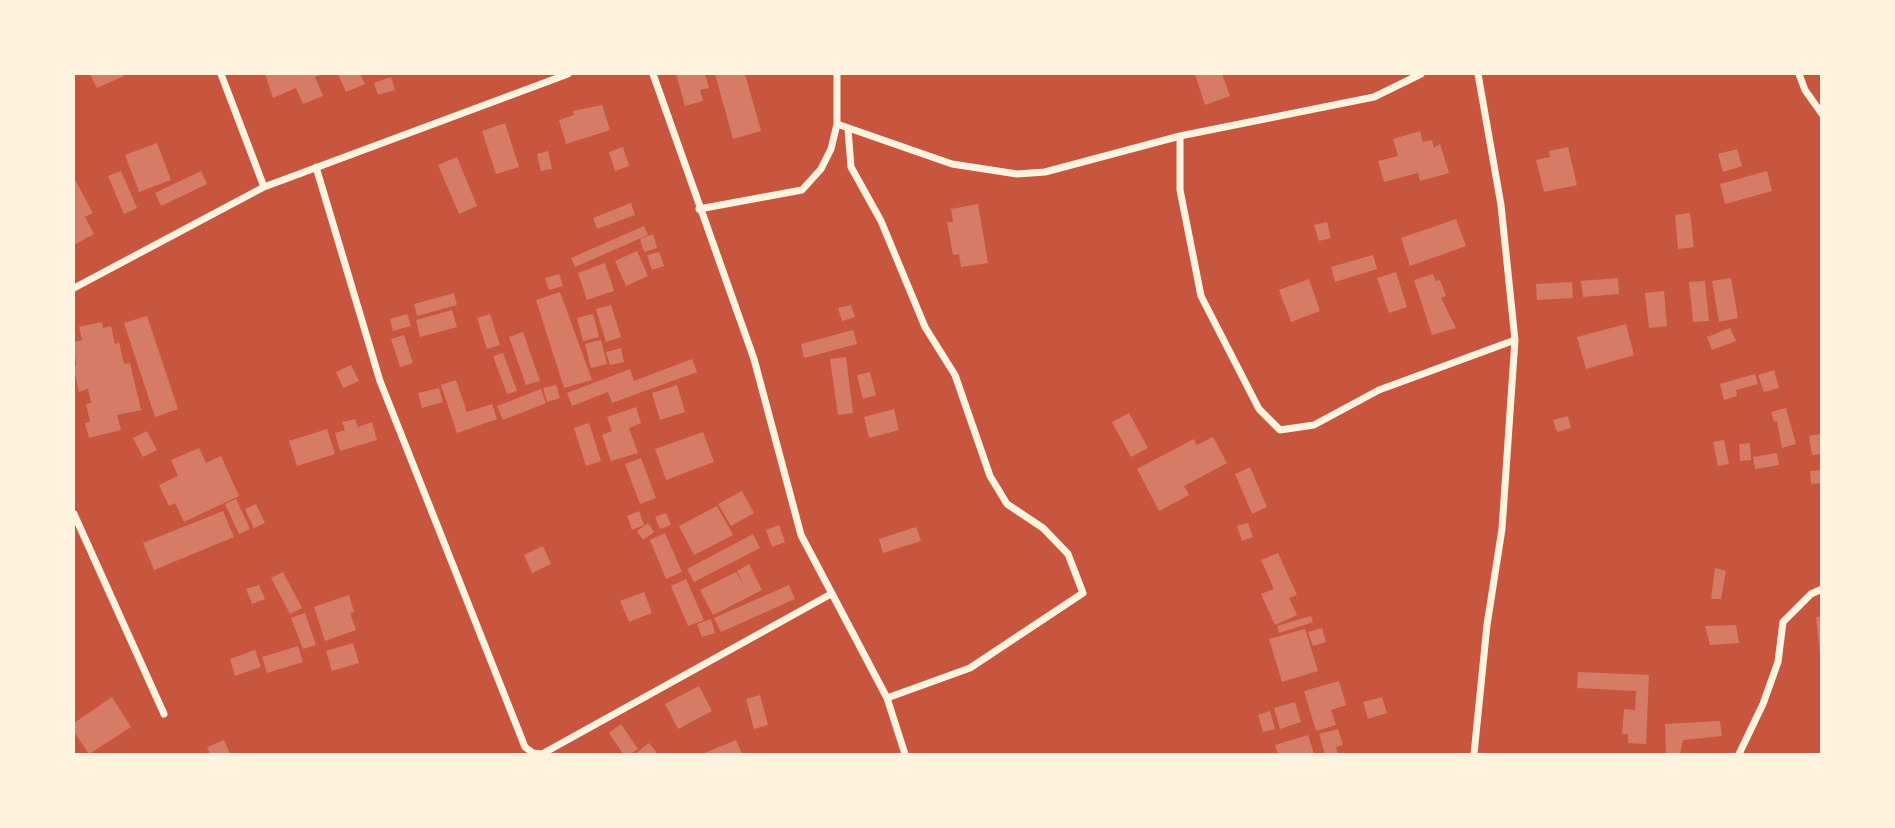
<!DOCTYPE html>
<html>
<head>
<meta charset="utf-8">
<style>
	body { margin:0 }
	#map { position:relative; width:1895px; height:828px; overflow:hidden; background:#c8553d; font-family:Quicksand,sans-serif }
	canvas { display:block }
	.frame { position:absolute; inset:0; border:75px solid #fff3e0; pointer-events:none }
</style>
</head>
<body>
<div id="map">
<canvas width="1895" height="828"></canvas>
<div class="frame"></div>
</div>
<script>
const ctx = document.querySelector('canvas').getContext('2d');
ctx.lineJoin = 'round';
function paint(path, color) { ctx.fillStyle = color; ctx.fill(path, 'evenodd'); }
const shape = rows => new Path2D(rows.map(r => 'M' + r).join(''));
function stroke(path, color, width, dash) { ctx.strokeStyle = color; ctx.lineWidth = width; ctx.lineCap = dash ? 'butt' : 'round'; ctx.setLineDash(dash || []); ctx.stroke(path); }
paint(shape([
	[90,74,122,74,124,76,97,88],
	[265,74,322,74,315,77,323,96,303,104,296,88,273,98],
	[338,74,360,74,365,84,346,92],
	[676,74,705,74,709,88,700,90,703,101,685,106],
	[715,74,745,74,761,131,733,139],
	[1195,74,1222,74,1230,96,1205,105],
	[391,77,395,90,378,95,374,83],
	[602,105,610,130,566,144,559,120,574,115,573,111],
	[505,123,519,167,496,174,482,131],
	[1420,131,1423,142,1432,140,1434,148,1440,144,1449,173,1420,181,1418,173,1384,182,1378,161,1398,156,1393,139],
	[157,143,171,180,139,192,125,155],
	[623,147,629,166,615,171,609,152],
	[1568,147,1577,185,1544,192,1536,160,1550,157,1549,151],
	[1737,149,1742,166,1723,172,1718,154],
	[548,151,552,169,541,171,537,154],
	[457,157,477,206,459,214,438,165],
	[121,171,137,208,124,214,108,176],
	[201,171,207,184,161,206,155,193],
	[1767,171,1772,191,1725,204,1720,184],
	[74,178,93,213,85,217,94,234,74,245],
	[631,203,635,215,597,229,593,218],
	[978,204,988,263,961,267,959,254,953,255,947,222,953,222,951,209],
	[1690,213,1694,247,1678,249,1675,215],
	[1456,219,1466,246,1410,266,1401,238],
	[1327,222,1331,238,1319,241,1314,225],
	[644,226,648,235,575,267,571,258],
	[653,234,657,248,644,252,640,239],
	[637,251,648,276,626,286,615,261],
	[659,252,664,266,652,270,647,255],
	[1373,255,1377,269,1335,282,1331,267],
	[605,263,614,291,587,300,578,273],
	[1396,272,1407,307,1389,313,1377,278],
	[559,274,563,286,549,290,545,278],
	[1433,274,1436,281,1440,280,1446,296,1441,298,1456,328,1432,335,1414,280],
	[1618,278,1619,294,1583,297,1581,281],
	[1731,278,1738,318,1719,322,1712,281],
	[1309,279,1320,311,1291,322,1279,290],
	[1705,281,1709,321,1693,322,1689,282],
	[1572,282,1573,298,1537,300,1536,284],
	[1664,291,1667,326,1649,328,1645,293],
	[560,292,592,380,564,388,536,300],
	[454,293,457,305,417,316,414,304],
	[611,305,621,337,606,342,596,309],
	[851,305,855,317,842,321,838,308],
	[452,310,457,327,420,337,416,320],
	[407,314,411,326,393,331,390,319],
	[490,314,500,345,487,349,477,318],
	[593,314,599,337,583,341,577,318],
	[147,316,178,409,155,417,124,323],
	[102,322,103,328,111,326,115,344,119,342,124,364,130,363,141,410,117,415,121,430,89,438,85,423,90,422,86,404,91,403,88,389,79,392,74,369,76,364,74,342,82,340,79,327],
	[1626,324,1634,355,1586,369,1577,337],
	[1730,328,1736,341,1712,350,1707,337],
	[853,330,857,344,804,358,801,344],
	[523,332,540,381,526,385,509,337],
	[404,335,413,363,400,367,391,339],
	[601,340,607,364,591,368,585,344],
	[621,348,624,362,610,365,606,352],
	[503,353,517,391,507,394,493,356],
	[846,357,853,413,838,415,830,359],
	[692,359,697,372,612,403,608,392,572,406,567,393,630,369,634,381],
	[351,365,359,381,343,388,336,372],
	[1774,370,1779,388,1764,392,1758,375],
	[870,372,876,395,863,399,857,375],
	[1755,374,1758,384,1736,390,1737,396,1724,400,1720,384],
	[456,380,467,412,492,404,497,419,457,433,441,385],
	[556,385,560,398,547,402,543,388],
	[677,385,685,412,660,420,652,393],
	[439,388,443,402,422,408,418,393],
	[541,389,546,403,503,420,497,406],
	[636,407,641,423,629,428,638,453,611,461,602,435,612,431,607,417],
	[1786,408,1796,444,1782,448,1777,421,1774,422,1771,412],
	[894,409,899,430,869,438,864,417],
	[1129,413,1148,448,1131,457,1112,422],
	[1568,416,1571,428,1557,432,1553,420],
	[355,419,358,427,372,422,377,440,340,451,335,433,345,430,342,422],
	[589,423,601,461,586,466,574,428],
	[327,429,335,454,297,466,289,441],
	[147,431,157,450,143,457,133,438],
	[703,432,714,462,666,480,655,449],
	[1820,434,1822,454,1812,455,1809,436],
	[1213,437,1227,463,1184,486,1189,495,1159,511,1137,469,1194,439,1197,445],
	[1724,440,1729,464,1718,466,1713,442],
	[1750,443,1751,460,1740,461,1739,444],
	[199,448,206,463,221,456,239,496,184,522,175,503,169,506,159,485,178,476,171,460],
	[1777,453,1779,465,1755,469,1753,457],
	[641,458,656,498,640,504,625,464],
	[1250,467,1267,507,1252,514,1235,474],
	[1822,470,1822,483,1811,484,1810,471],
	[742,491,754,513,731,526,718,504],
	[236,499,250,529,239,534,225,504],
	[256,504,265,523,254,528,245,509],
	[717,506,733,535,694,555,679,526],
	[223,511,234,537,154,570,143,543],
	[639,511,644,525,632,530,627,516],
	[666,513,671,525,660,529,655,517],
	[648,523,654,532,643,540,637,531],
	[1248,523,1253,537,1242,541,1237,526],
	[779,525,785,542,772,547,766,530],
	[916,527,921,541,883,553,879,539],
	[665,533,682,572,666,579,650,540],
	[753,534,760,548,694,582,687,569],
	[543,546,551,564,532,573,524,555],
	[1278,553,1297,595,1289,598,1297,615,1275,625,1261,594,1274,589,1261,560],
	[749,564,762,590,713,615,700,590,736,572,745,587,737,571],
	[1715,568,1726,571,1721,599,1711,599],
	[283,572,302,608,290,614,271,578],
	[686,579,704,620,688,626,671,586],
	[259,585,265,599,252,604,246,589],
	[789,585,795,599,721,632,714,618],
	[644,592,652,613,629,622,620,601],
	[349,595,354,612,350,613,356,630,325,641,314,607],
	[305,613,316,645,303,649,291,618],
	[1311,616,1313,622,1279,633,1277,626],
	[1822,616,1822,654,1820,655,1816,617],
	[711,619,715,633,702,637,697,624],
	[1736,625,1739,643,1710,645,1705,626],
	[1322,628,1326,642,1313,646,1308,632],
	[1305,629,1318,671,1282,682,1269,639],
	[353,643,359,663,332,671,326,651],
	[298,646,303,662,267,673,262,657],
	[255,650,261,667,235,676,230,659],
	[1578,672,1649,675,1646,744,1628,743,1628,734,1622,734,1624,709,1635,710,1636,691,1577,688],
	[1339,681,1346,705,1331,710,1336,725,1316,731,1304,691],
	[699,686,712,711,678,729,665,704],
	[760,695,768,725,754,729,746,699],
	[112,697,131,727,89,754,74,732,74,723],
	[1382,697,1387,713,1368,719,1363,702],
	[1295,702,1301,722,1280,729,1274,708],
	[1270,711,1275,729,1263,732,1258,715],
	[1720,721,1722,736,1683,740,1680,754,1666,754,1665,724],
	[621,724,638,749,630,754,623,754,609,733],
	[1338,729,1343,745,1336,747,1338,754,1325,754,1319,734],
	[1308,735,1314,754,1278,754,1275,745],
	[224,740,230,754,210,754,207,747],
	[736,740,742,754,702,754],
	[649,743,658,754,635,754]
]), '#d67c66');
stroke(shape([
	[221,74,264,187],
	[653,74,754,359,801,535,887,698,905,754],
	[1799,74,1805,90,1822,114],
	[837,124,952,164,1017,174,1045,172,1180,136,1374,97,1421,74],
	[848,129,851,167,881,221,925,327,955,375,990,476,1007,504,1043,528,1068,554,1083,593,970,668,887,698],
	[1180,136,1180,190,1201,296,1259,409,1280,430,1314,425,1379,390,1515,340],
	[316,167,380,381,525,747,533,753,542,754,831,594],
	[699,209,802,190,821,169,831,149,837,124,837,74],
	[74,288,264,187,568,74],
	[74,514,164,714],
	[1474,754,1487,625,1502,529,1515,340,1501,205,1478,74],
	[1739,754,1763,704,1778,662,1783,622,1811,594,1822,589]
]), '#fff3e0', 7);
</script>
</body>
</html>
